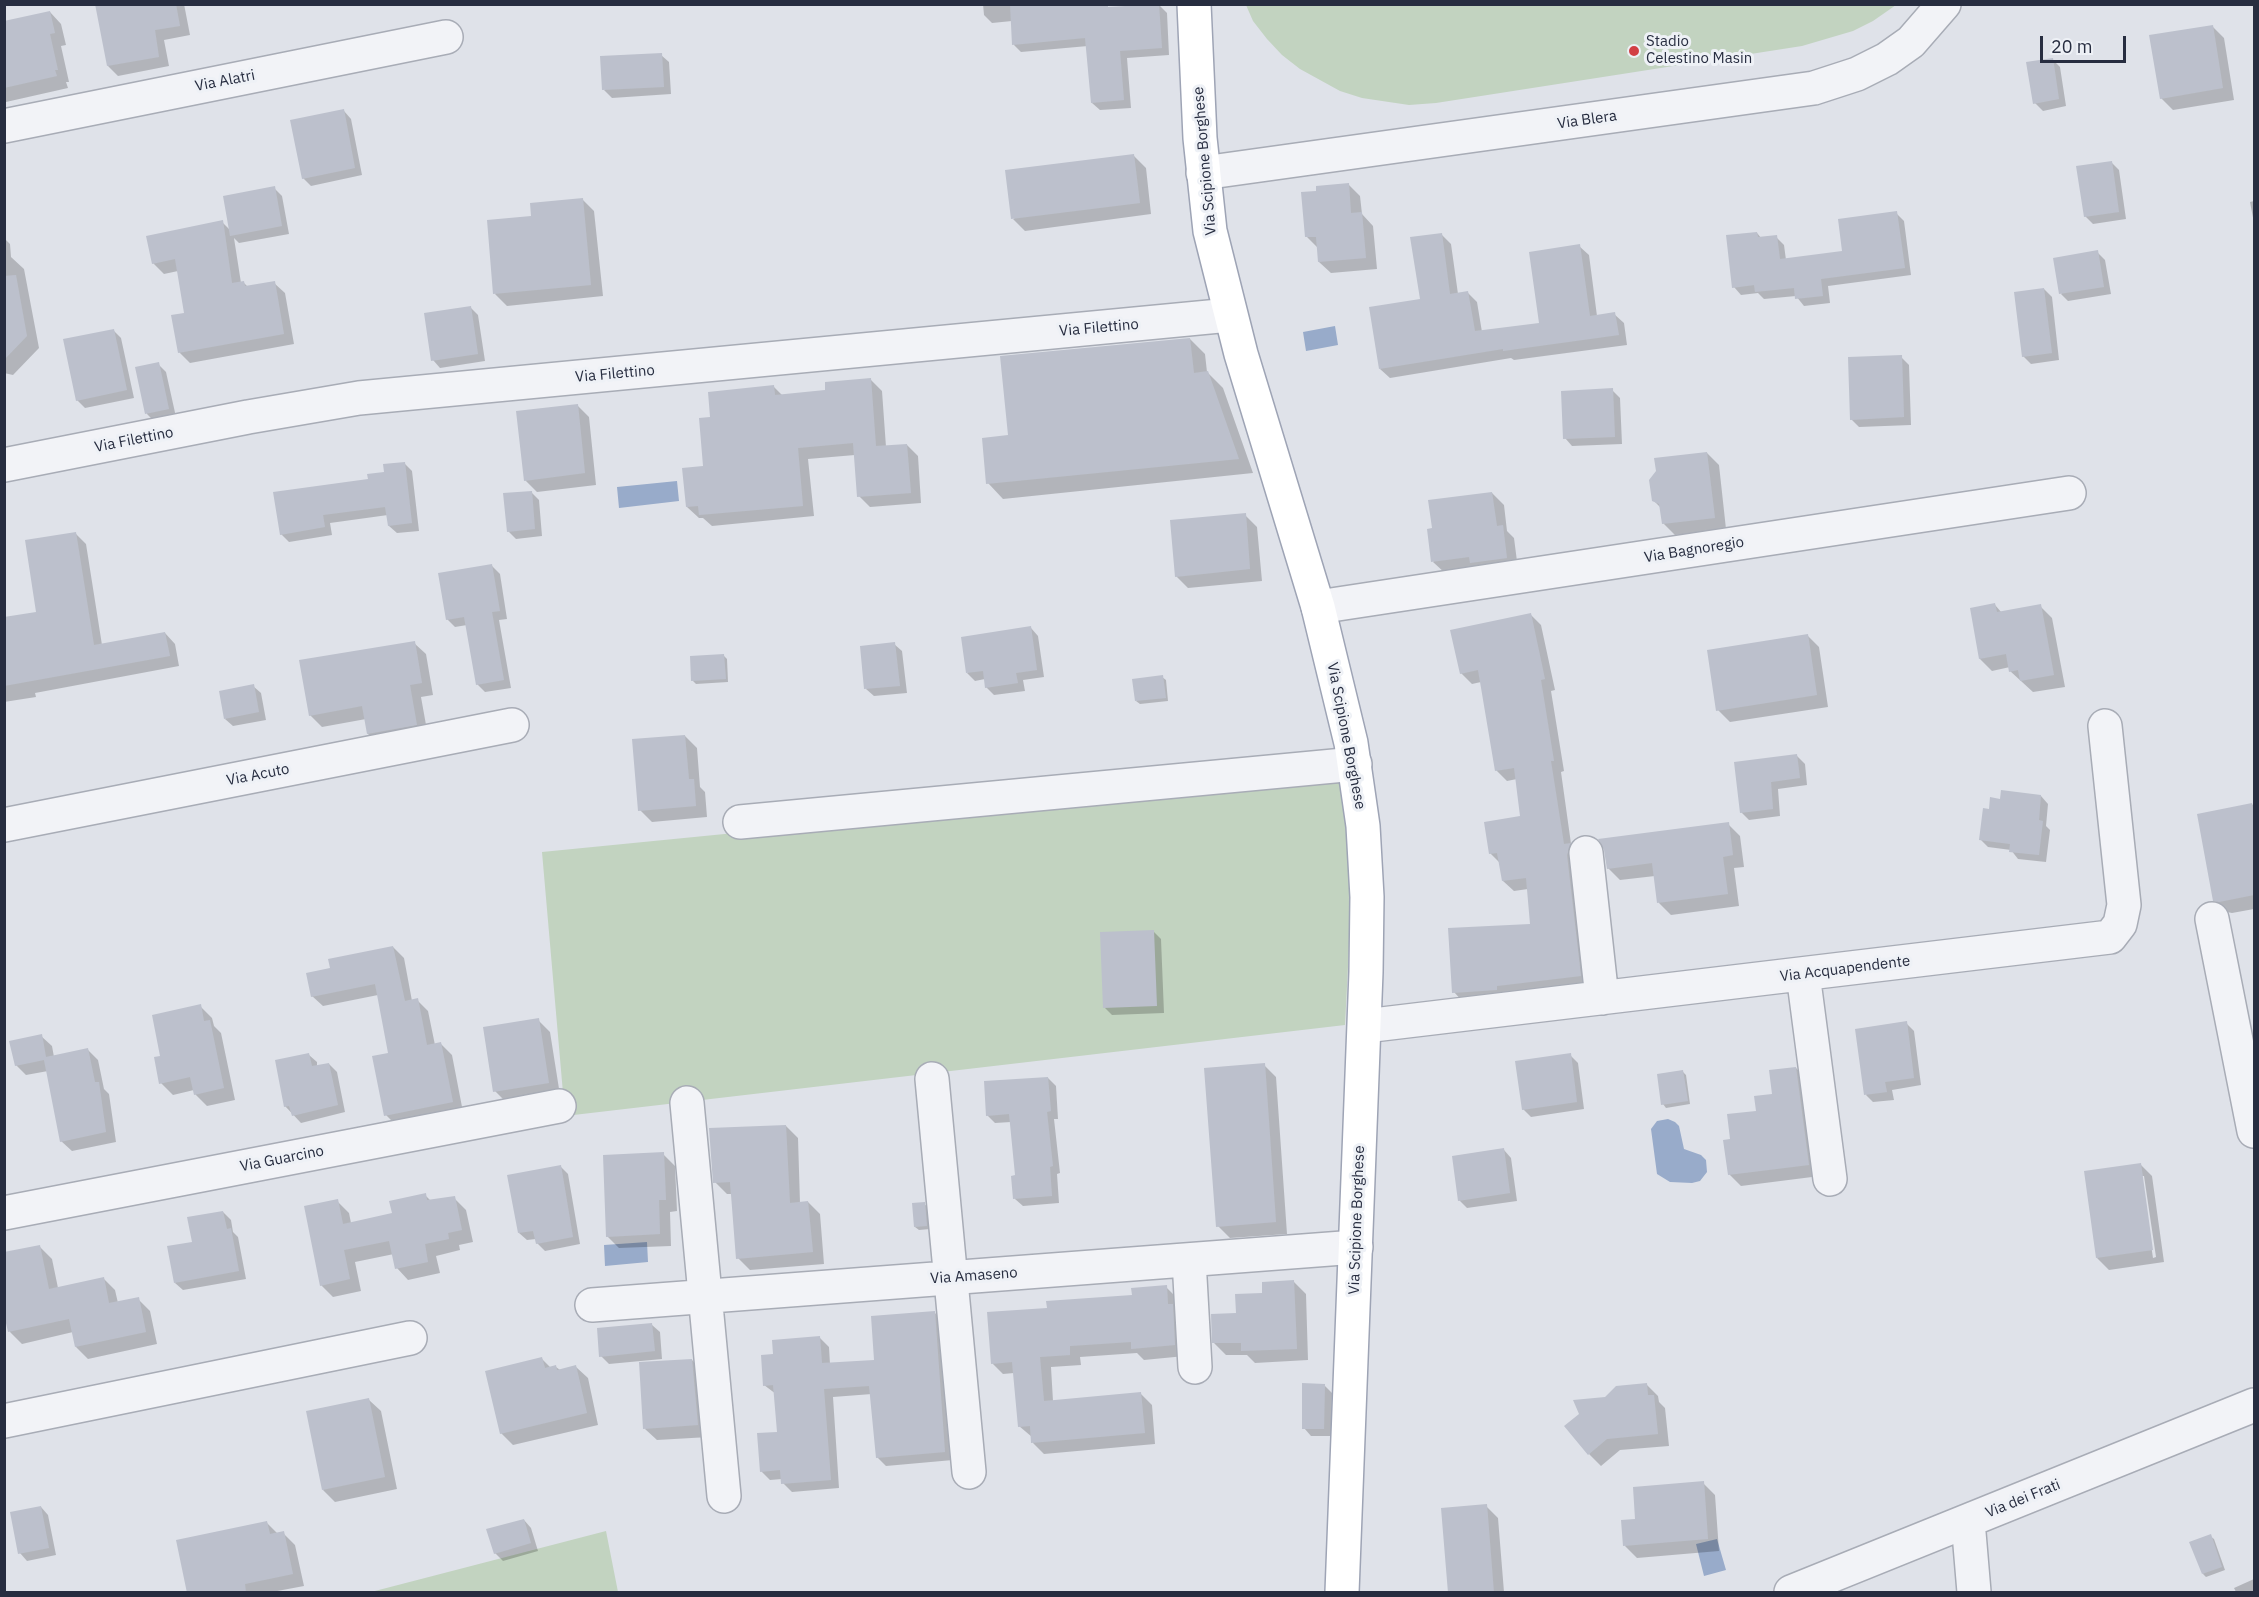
<!DOCTYPE html>
<html>
<head>
<meta charset="utf-8">
<style>
	body { margin:0 }
	#map { position:relative; width:2259px; height:1597px; overflow:hidden; background:#dfe2e9; font-family:"IBM Plex Sans",sans-serif }
	canvas { display:block }
	.frame { position:absolute; inset:0; border:6px solid #272d40; pointer-events:none }
	.scale { position:absolute; left:2040px; top:36px; width:86px; height:27px; box-sizing:border-box; border:3px solid #272d40; border-top:0; padding-left:8px; font-size:18px; line-height:21px; white-space:nowrap; color:#272d40; -webkit-text-stroke:4px #eef1f6; paint-order:stroke }
</style>
</head>
<body>
<div id="map">
<canvas width="2259" height="1597"></canvas>
<div class="frame"></div>
<div class="scale">20 m</div>
</div>
<script>
const ctx = document.querySelector('canvas').getContext('2d');
ctx.lineJoin = 'round';
function paint(path, color) { ctx.fillStyle = color; ctx.fill(path, 'evenodd'); }
const shape = rows => new Path2D(rows.map(r => 'M' + r).join(''));
function stroke(path, color, width, dash) { ctx.strokeStyle = color; ctx.lineWidth = width; ctx.lineCap = dash ? 'butt' : 'round'; ctx.setLineDash(dash || []); ctx.stroke(path); }
function label(font, color, halo, rows, align = 'center') {
  ctx.font = font + ' "IBM Plex Sans",sans-serif'; ctx.lineWidth = 6; ctx.setLineDash([]); ctx.textBaseline = 'middle'; ctx.strokeStyle = halo; ctx.fillStyle = color; for (const [text, x, y, turn = 0] of rows) {
    ctx.save(); ctx.translate(x, y); ctx.rotate((+turn || 0) * Math.PI / 180); ctx.textAlign = isNaN(turn) ? turn : align; if (halo) ctx.strokeText(text, 0, 0); ctx.fillText(text, 0, 0); ctx.restore();
  }
}
paint(shape([
	[1246,5,1896,5,1873,21,1853,31,1802,46,1436,103,1409,105,1362,98,1340,91,1300,69,1282,55,1267,39,1253,21],
	[1343,773,1353,870,1345,1025,565,1116,542,852],
	[606,1531,618,1592,371,1592]
]), '#c2d3c0');
paint(shape([
	[1335,326,1338,345,1306,351,1303,332],
	[677,481,679,501,619,508,617,487],
	[1668,1119,1675,1122,1679,1126,1684,1149,1701,1155,1706,1160,1707,1172,1700,1181,1692,1183,1670,1182,1657,1174,1651,1129,1657,1121],
	[647,1242,648,1262,605,1266,604,1245],
	[1717,1539,1726,1570,1704,1576,1696,1544]
]), '#98abca');
paint(shape([
	[97,4,184,4,190,35,164,40,169,66,118,76,108,66],
	[983,4,1049,4,1050,12,1159,5,1167,13,1169,55,1127,58,1131,108,1100,110,1092,103,1088,46,1021,52,1014,45,1012,21,992,23,984,15],
	[50,12,61,24,66,45,61,46,69,82,66,82,68,88,6,102,4,100,4,22],
	[2212,26,2224,38,2234,100,2173,110,2161,98],
	[661,55,669,62,671,94,612,98,604,90],
	[2052,59,2060,67,2066,106,2043,111,2035,103],
	[344,111,351,119,362,175,311,186,303,178],
	[1134,156,1146,168,1151,214,1025,231,1013,219],
	[2111,162,2119,170,2126,219,2093,224,2085,216],
	[1348,184,1360,196,1362,214,1373,226,1377,269,1331,273,1319,262,1318,248,1307,237,1318,192],
	[274,188,282,196,289,234,239,243,234,238,241,283,244,283,248,287,274,283,285,293,294,344,190,363,179,352,185,314,178,271,164,274,153,263,222,222,230,230],
	[582,199,594,211,603,296,507,306,495,294,533,217],
	[2254,201,2254,223,2250,202],
	[1896,213,1904,221,1911,275,1828,286,1830,303,1804,306,1796,296,1764,299,1758,293,1741,295,1734,287,1757,233,1762,239,1776,237,1784,245,1786,260,1844,253],
	[1441,234,1451,244,1458,294,1468,293,1477,302,1482,332,1541,324,1579,246,1589,255,1597,316,1614,314,1624,323,1627,345,1514,360,1511,358,1390,378,1380,369,1421,300],
	[4,238,10,244,11,257,24,269,39,348,13,375,4,373],
	[2097,252,2105,260,2111,294,2068,301,2061,294],
	[2044,289,2052,297,2059,360,2031,364,2023,356],
	[470,307,478,315,485,361,440,368,433,360],
	[113,330,121,338,134,398,85,408,77,400],
	[1190,339,1205,354,1207,372,1223,388,1253,473,1003,499,988,483,1009,436],
	[1901,357,1909,365,1911,425,1859,427,1851,419],
	[158,364,166,372,176,417,154,421,147,414,137,368],
	[871,380,882,391,886,447,907,445,918,456,921,503,870,507,859,496,855,455,808,459,814,516,712,526,703,518,699,518,687,507,704,468,712,418,774,387,783,396,827,391],
	[1612,390,1620,398,1622,444,1572,446,1565,438],
	[577,405,589,417,596,485,537,492,525,480],
	[1707,453,1719,465,1726,529,1675,535,1663,523,1661,508,1653,500],
	[404,463,412,471,419,531,397,533,389,526,388,515,330,523,332,535,289,542,281,534,369,480],
	[531,492,539,500,542,536,516,539,508,531],
	[1492,493,1504,505,1507,531,1514,538,1518,569,1445,573,1433,562],
	[1245,515,1257,527,1262,581,1188,588,1176,576],
	[76,534,86,544,102,645,165,633,175,644,179,666,35,693,36,697,4,702,4,619,38,613],
	[492,566,500,574,507,619,499,620,511,688,485,692,477,684,467,625,455,627,447,619],
	[1995,605,2002,613,2040,606,2052,618,2065,687,2033,692,2010,671,2010,667,1992,671,1980,659,1972,610],
	[1530,614,1541,625,1555,690,1551,691,1564,771,1561,772,1591,987,1464,1003,1454,992,1532,925,1528,889,1514,891,1503,881,1500,863,1490,853,1522,817,1517,779,1507,781,1496,770,1481,682,1472,684,1461,673],
	[1031,628,1038,636,1044,677,1023,680,1025,691,994,695,986,687,985,679,975,681,967,673],
	[1807,635,1819,647,1828,707,1730,722,1718,710],
	[414,643,426,654,433,695,421,697,428,736,380,746,368,734,366,719,322,727,310,715],
	[894,644,902,651,907,693,874,696,866,689],
	[723,655,727,659,728,682,696,684,692,680],
	[1162,677,1166,680,1168,701,1140,704,1136,701],
	[253,686,261,693,266,720,233,726,225,719],
	[685,736,697,748,700,787,705,792,707,817,652,822,640,810],
	[1797,756,1805,764,1807,785,1778,789,1780,816,1749,820,1741,812],
	[2041,796,2048,804,2046,826,2050,830,2046,862,2018,859,2011,850,1988,847,1981,840,1990,811,2001,800],
	[2252,804,2254,807,2254,909,2232,913,2227,912,2215,900],
	[1728,824,1740,836,1744,867,1734,868,1739,906,1671,915,1659,903,1655,876,1620,880,1608,868],
	[1153,931,1161,939,1164,1013,1112,1015,1104,1007],
	[393,947,404,958,412,1001,417,1000,428,1011,435,1045,441,1044,452,1055,463,1112,396,1125,386,1115,390,1054,378,995,323,1006,312,996,331,969],
	[200,1006,212,1018,214,1026,221,1033,235,1100,207,1106,195,1094,194,1090,173,1095,161,1083],
	[538,1020,550,1032,560,1095,507,1103,495,1091],
	[1906,1023,1914,1031,1921,1085,1892,1090,1894,1100,1873,1102,1866,1095],
	[41,1036,52,1046,54,1057,88,1050,98,1060,104,1089,109,1094,116,1142,72,1151,61,1141,48,1071,26,1075,16,1065],
	[309,1055,317,1062,317,1067,329,1064,337,1072,345,1112,301,1123,285,1106],
	[1570,1055,1578,1063,1584,1109,1531,1117,1523,1109],
	[1264,1065,1276,1077,1287,1234,1230,1238,1218,1226],
	[1796,1068,1808,1080,1820,1176,1741,1186,1729,1174,1732,1140,1774,1095],
	[1683,1072,1686,1075,1690,1104,1666,1108,1663,1104],
	[1048,1078,1056,1086,1058,1119,1054,1119,1060,1173,1057,1174,1059,1203,1023,1206,1015,1199,1016,1177,1011,1122,995,1123,987,1115],
	[786,1126,798,1138,800,1203,808,1202,820,1214,824,1264,750,1270,738,1258,732,1194,727,1194,715,1182],
	[1504,1150,1511,1158,1517,1201,1467,1208,1459,1200],
	[663,1154,675,1166,677,1211,670,1212,671,1246,619,1248,607,1236],
	[2140,1164,2152,1176,2164,1262,2109,1270,2097,1258],
	[2141,1176,2144,1176,2156,1257,2153,1258],
	[560,1166,568,1174,580,1244,545,1251,537,1243,536,1239,527,1240,519,1233],
	[425,1195,431,1201,454,1198,466,1210,473,1242,459,1245,460,1250,436,1256,440,1273,408,1280,397,1268,394,1254,355,1262,361,1291,333,1297,321,1285,337,1201,349,1213,351,1223,394,1214],
	[924,1204,928,1207,930,1229,919,1230,915,1227],
	[223,1212,231,1220,233,1232,238,1237,246,1279,183,1290,175,1283,193,1243],
	[40,1247,52,1259,58,1288,103,1278,115,1290,118,1303,138,1299,150,1311,157,1344,88,1359,76,1347,73,1332,22,1344,10,1332,6,1313],
	[1294,1282,1306,1294,1308,1360,1255,1363,1247,1355,1226,1355,1214,1343,1238,1315,1264,1294],
	[1166,1287,1177,1298,1185,1356,1144,1360,1137,1353,1080,1357,1081,1365,1051,1367,1053,1401,1140,1393,1152,1405,1155,1444,1044,1454,1033,1443,1032,1437,1019,1426,1014,1373,1003,1374,992,1363,1048,1309,1133,1297],
	[934,1312,943,1321,953,1460,886,1466,877,1457,872,1394,833,1397,839,1488,792,1492,783,1483,782,1479,770,1480,761,1471,778,1433,776,1394,764,1385,774,1355,820,1338,829,1347,830,1364,876,1361],
	[652,1325,660,1332,662,1359,609,1364,601,1356],
	[542,1359,551,1368,556,1367,560,1370,576,1367,588,1378,598,1425,513,1445,501,1433],
	[692,1360,704,1372,709,1437,657,1440,645,1429],
	[1646,1384,1658,1396,1659,1402,1665,1408,1669,1446,1620,1450,1601,1466,1589,1454,1606,1399],
	[1324,1385,1332,1393,1331,1436,1311,1436,1304,1428],
	[369,1400,381,1411,397,1489,335,1502,323,1490],
	[1703,1483,1715,1495,1719,1551,1637,1558,1625,1546,1636,1520],
	[1486,1506,1498,1518,1504,1592,1449,1592],
	[41,1507,48,1515,56,1555,27,1561,20,1553],
	[524,1520,531,1528,538,1551,503,1561,495,1553],
	[266,1522,278,1534,283,1533,295,1545,304,1586,272,1592,188,1592],
	[2210,1536,2214,1539,2225,1570,2206,1577,2203,1574],
	[2254,1579,2254,1592,2236,1592,2234,1588]
]), '#0003');
paint(shape([
	[95,4,176,4,180,26,155,30,159,57,107,66],
	[1010,4,1108,4,1108,7,1159,4,1162,48,1120,51,1124,100,1091,103,1085,38,1012,45],
	[50,11,55,33,50,34,58,70,55,70,57,76,4,88,4,21],
	[2213,25,2223,88,2160,99,2149,35],
	[662,53,664,87,602,90,600,56],
	[2053,58,2059,99,2033,104,2026,62],
	[344,109,355,168,302,179,290,120],
	[1134,154,1140,203,1011,219,1005,170],
	[2112,161,2119,212,2084,217,2076,166],
	[1349,183,1351,213,1362,212,1366,258,1318,262,1316,237,1305,237,1301,192,1316,191,1316,186],
	[275,186,282,226,230,236,223,196],
	[583,198,591,285,493,294,487,220,531,216,530,203],
	[1897,211,1905,268,1821,279,1823,296,1795,299,1794,288,1755,292,1754,285,1732,288,1726,235,1757,232,1758,237,1777,235,1780,259,1842,251,1838,219],
	[223,220,232,283,244,281,245,286,275,281,284,334,178,353,171,315,184,313,175,259,152,264,146,236],
	[1442,233,1450,294,1468,291,1475,331,1539,323,1529,252,1580,244,1590,316,1615,312,1619,335,1503,351,1503,349,1379,369,1369,307,1420,299,1410,237],
	[2098,250,2104,287,2059,294,2053,258],
	[16,275,27,336,4,360,4,276],
	[2044,288,2052,353,2022,357,2014,292],
	[471,306,478,354,431,361,424,313],
	[114,329,127,390,76,401,63,339],
	[1190,338,1194,373,1208,371,1239,459,986,484,982,438,1008,435,1000,356],
	[1902,355,1904,417,1850,420,1848,357],
	[159,362,169,409,145,414,135,367],
	[871,378,876,446,907,444,911,493,857,497,853,443,798,448,803,506,699,515,698,506,686,507,682,468,703,466,699,418,710,417,708,392,774,385,775,395,825,390,825,382],
	[1613,388,1615,437,1563,439,1561,391],
	[578,404,585,473,524,481,516,411],
	[1707,452,1715,518,1662,524,1659,504,1652,501,1649,480,1656,471,1654,458],
	[405,462,412,523,388,526,385,507,323,515,325,527,280,535,273,492,368,479,367,474,384,472,383,464],
	[532,491,535,529,507,532,503,493],
	[1492,492,1497,526,1503,525,1507,558,1470,563,1469,557,1431,562,1427,529,1432,528,1428,500],
	[1246,513,1250,569,1175,577,1170,520],
	[76,532,94,645,165,632,170,656,4,686,4,617,36,612,25,540],
	[492,564,500,611,492,612,504,680,476,685,464,617,446,620,438,573],
	[1995,603,1997,612,2041,604,2054,675,2020,681,2018,670,2009,672,2006,654,1979,659,1970,608],
	[1531,613,1545,679,1541,680,1554,761,1551,761,1564,844,1571,843,1567,855,1581,976,1497,986,1497,990,1452,993,1448,928,1530,924,1526,878,1502,881,1497,853,1489,854,1484,822,1520,816,1514,768,1495,771,1478,670,1460,674,1450,630],
	[1031,626,1037,670,1016,673,1018,683,985,688,983,671,966,673,961,637],
	[1808,634,1817,695,1716,711,1707,650],
	[415,641,422,683,410,685,417,725,367,734,362,706,309,716,299,660],
	[895,642,900,686,864,689,860,646],
	[724,654,726,679,691,681,690,656],
	[1163,675,1166,698,1135,701,1132,679],
	[254,684,259,712,224,719,219,691],
	[685,735,689,779,694,779,696,806,638,811,632,739],
	[1797,754,1800,778,1771,782,1773,809,1740,813,1734,762],
	[2001,790,2041,795,2039,820,2043,821,2039,855,2009,852,2010,844,1979,840,1983,808,1989,809,1990,797,2000,799],
	[2252,803,2254,814,2254,895,2219,902,2213,901,2197,814],
	[1729,822,1733,855,1723,857,1728,894,1657,903,1652,863,1607,869,1604,850,1598,839],
	[1154,930,1157,1006,1103,1008,1100,932],
	[393,946,405,1001,418,998,427,1045,441,1042,453,1102,384,1116,372,1056,388,1053,375,984,311,997,306,973,330,968,328,959],
	[201,1004,204,1021,210,1020,224,1088,194,1095,190,1077,159,1084,154,1057,160,1056,152,1015],
	[539,1018,549,1083,493,1092,483,1027],
	[1907,1021,1914,1078,1885,1082,1887,1092,1864,1095,1855,1029],
	[42,1034,46,1057,88,1048,95,1082,99,1082,106,1132,60,1142,44,1060,15,1066,9,1041],
	[309,1053,312,1066,329,1063,338,1105,292,1116,289,1106,284,1107,275,1060],
	[1571,1053,1577,1102,1522,1110,1515,1061],
	[1265,1063,1276,1222,1216,1227,1204,1068],
	[1796,1067,1809,1165,1728,1175,1723,1140,1730,1139,1727,1114,1756,1111,1754,1096,1772,1094,1769,1070],
	[1683,1070,1688,1101,1661,1105,1657,1074],
	[1048,1077,1051,1111,1047,1112,1053,1166,1050,1167,1052,1196,1013,1199,1011,1176,1015,1175,1009,1114,986,1116,984,1081],
	[786,1125,790,1203,808,1201,813,1252,736,1259,730,1182,713,1183,709,1128],
	[1504,1148,1510,1193,1458,1201,1452,1156],
	[664,1152,666,1200,659,1200,660,1234,606,1237,603,1155],
	[2141,1163,2153,1250,2096,1258,2084,1171],
	[561,1165,573,1237,536,1244,533,1231,518,1233,507,1175],
	[426,1193,427,1200,455,1196,462,1230,448,1233,449,1239,425,1244,428,1262,395,1269,389,1241,344,1250,350,1279,320,1286,304,1206,338,1199,343,1224,392,1213,389,1201],
	[925,1202,927,1226,914,1227,912,1203],
	[223,1211,227,1229,231,1228,239,1271,174,1283,167,1246,192,1242,187,1217],
	[40,1245,49,1289,104,1277,109,1303,139,1297,146,1332,75,1347,69,1319,8,1332,4,1314,4,1252],
	[1294,1280,1297,1349,1241,1351,1241,1343,1212,1343,1211,1314,1236,1313,1235,1294,1262,1293,1262,1282],
	[1167,1285,1168,1304,1173,1304,1175,1345,1131,1349,1131,1342,1070,1346,1070,1355,1040,1357,1044,1401,1141,1392,1145,1433,1031,1443,1030,1426,1018,1427,1012,1362,991,1364,987,1312,1047,1308,1046,1301,1132,1295,1131,1288],
	[935,1311,945,1452,876,1458,869,1386,824,1389,831,1480,781,1484,780,1470,760,1472,757,1433,777,1432,773,1385,763,1386,761,1355,773,1354,772,1340,820,1336,822,1363,874,1360,871,1316],
	[652,1323,655,1351,599,1357,597,1328],
	[542,1357,545,1368,556,1365,557,1370,576,1365,587,1413,500,1434,485,1371],
	[692,1359,698,1425,643,1429,639,1362],
	[1302,1383,1325,1384,1324,1429,1302,1429],
	[1647,1383,1648,1395,1654,1395,1658,1434,1607,1439,1588,1455,1564,1426,1579,1414,1573,1400,1605,1397,1616,1386],
	[369,1398,385,1477,322,1490,306,1411],
	[1704,1481,1708,1539,1623,1546,1621,1520,1635,1519,1633,1487],
	[1487,1504,1494,1593,1448,1593,1441,1508],
	[41,1506,49,1548,18,1554,10,1512],
	[524,1519,531,1543,494,1554,486,1529],
	[267,1521,270,1534,284,1531,293,1574,245,1584,246,1593,187,1593,176,1540],
	[2211,1534,2222,1567,2202,1574,2189,1542]
]), '#bcc0cc');
const minor = shape([
	[4,126,446,37],
	[1203,173,1814,88,1857,74,1887,59,1911,42,1944,4],
	[4,465,248,417,359,398,1230,315],
	[1318,607,2069,493],
	[740,822,1355,764],
	[4,825,512,725],
	[1586,853,1602,998],
	[2212,919,2254,1131],
	[1803,974,1830,1179],
	[1365,1026,2110,937,2120,924,2124,905,2105,726],
	[932,1079,969,1472],
	[687,1103,724,1496],
	[4,1213,559,1106],
	[1189,1260,1195,1367],
	[592,1305,1356,1247],
	[4,1421,410,1338],
	[1968,1521,1974,1592],
	[1791,1592,2254,1405]
]);
const major = shape([
	[1194,4,1200,138,1210,231,1241,354,1318,607,1351,743,1363,826,1367,897,1366,972,1342,1592]
]);
stroke(minor, '#a8acb6', 36);
stroke(major, '#9ea4b5', 36);
stroke(minor, '#f2f3f7', 33);
stroke(major, '#fff', 33);
for (const [x, y, r, color] of [
	[1634,51,6,"#d23f44"]
]) { const dot = new Path2D(); dot.arc(x, y, r, 0, 2 * Math.PI); ctx.fillStyle = color; ctx.fill(dot); stroke(dot, '#eef1f6', 2); }
label('15px', '#272d40', '#eef1f6', [
	["Stadio",1646,42],
	["Celestino Masin",1646,59]
], 'left');
label('15px', '#272d40', '#eef1f6', [
	["Via Alatri",225,81,-11],
	["Via Blera",1587,120,-8],
	["Via Scipione Borghese",1205,161,-95],
	["Via Filettino",1099,328,-5],
	["Via Filettino",615,374,-5],
	["Via Filettino",134,440,-11],
	["Via Bagnoregio",1694,550,-9],
	["Via Scipione Borghese",1346,736,79],
	["Via Acuto",258,775,-11],
	["Via Acquapendente",1845,969,-7],
	["Via Guarcino",282,1159,-11],
	["Via Scipione Borghese",1357,1220,-88],
	["Via Amaseno",974,1276,-4],
	["Via dei Frati",2023,1499,-22]
]);
</script>
</body>
</html>
